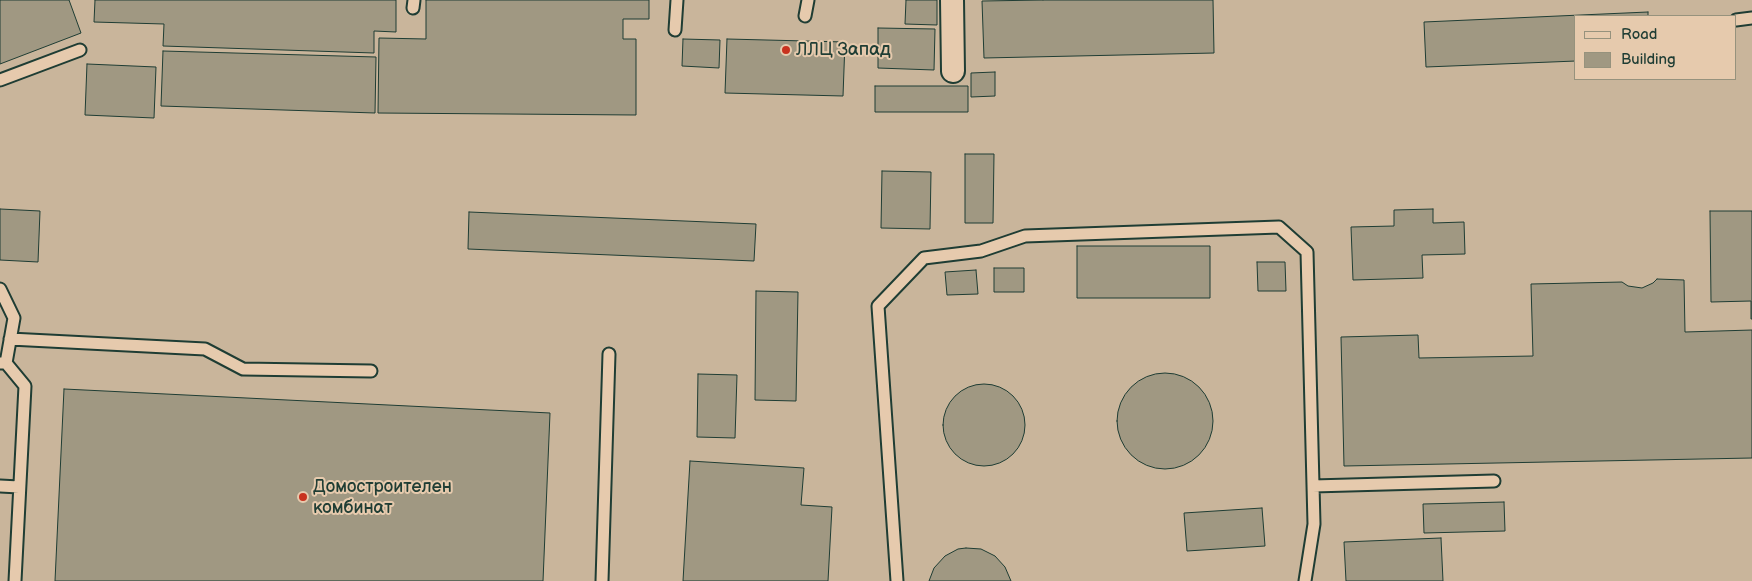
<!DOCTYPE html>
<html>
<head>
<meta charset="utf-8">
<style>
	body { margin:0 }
	#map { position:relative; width:1752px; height:581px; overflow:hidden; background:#dac2a6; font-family:"Balsamiq Sans",sans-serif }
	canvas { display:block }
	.legend { position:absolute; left:1574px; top:15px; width:162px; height:65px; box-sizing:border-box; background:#e6caad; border:1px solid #96927d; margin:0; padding:6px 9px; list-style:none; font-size:15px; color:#1f3d34 }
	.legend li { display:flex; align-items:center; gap:10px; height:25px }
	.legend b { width:25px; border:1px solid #96927d }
</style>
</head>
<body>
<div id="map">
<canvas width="1752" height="581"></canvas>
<ul class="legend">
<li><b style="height:6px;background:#e6caad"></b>Road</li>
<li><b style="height:14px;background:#a09882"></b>Building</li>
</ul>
</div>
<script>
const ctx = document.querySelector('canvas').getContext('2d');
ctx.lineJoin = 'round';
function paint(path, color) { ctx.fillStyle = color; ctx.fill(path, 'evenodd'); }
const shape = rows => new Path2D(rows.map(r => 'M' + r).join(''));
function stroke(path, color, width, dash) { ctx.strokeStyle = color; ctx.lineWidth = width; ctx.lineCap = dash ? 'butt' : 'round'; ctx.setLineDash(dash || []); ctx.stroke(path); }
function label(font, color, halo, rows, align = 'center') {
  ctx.font = font + ' "Balsamiq Sans",sans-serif'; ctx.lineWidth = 4; ctx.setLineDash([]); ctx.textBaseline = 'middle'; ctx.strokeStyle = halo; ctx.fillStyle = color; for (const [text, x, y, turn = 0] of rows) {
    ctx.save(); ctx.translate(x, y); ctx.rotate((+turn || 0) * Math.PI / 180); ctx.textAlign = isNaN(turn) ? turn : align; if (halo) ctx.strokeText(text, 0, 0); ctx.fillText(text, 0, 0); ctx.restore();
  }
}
paint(shape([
	[0,0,1752,0,1752,581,0,581],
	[1576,16,1736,16,1736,79,1576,79]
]), '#c9b59b');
const building = shape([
	[0,0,69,0,81,33,0,64,0,0],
	[95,0,396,0,396,32,374,31,374,53,163,46,164,24,94,22,95,0],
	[426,0,649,0,649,19,623,19,623,39,636,39,636,115,378,113,379,38,426,39,426,0],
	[906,0,937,0,937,25,905,24,906,0],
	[1043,0,1213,0,1214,53,984,58,982,1,1043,0],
	[1648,12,1648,16,1576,16,1576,61,1426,67,1424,22,1648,12],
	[878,28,935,29,934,70,878,68,878,28],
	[683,39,720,40,719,68,682,66,683,39],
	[727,39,845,42,843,96,725,93,727,39],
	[163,51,376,57,375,113,161,106,163,51],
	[87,64,156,67,154,118,85,115,87,64],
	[995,72,995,96,971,97,971,73,995,72],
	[875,86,968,86,968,112,875,112,875,86],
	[965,154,994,154,993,223,965,223,965,154],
	[882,171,931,172,930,229,881,228,882,171],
	[0,209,40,211,38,262,0,260,0,209],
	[1433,209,1433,223,1464,222,1465,254,1422,255,1423,278,1353,280,1351,227,1394,226,1394,210,1433,209],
	[1710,211,1752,211,1752,319,1751,319,1751,301,1711,302,1710,211],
	[469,212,756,224,754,261,468,249,469,212],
	[1077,246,1210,246,1210,298,1077,298,1077,246],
	[1257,262,1285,262,1286,291,1258,291,1257,262],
	[994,268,1024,268,1024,292,994,292,994,268],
	[976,270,978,294,947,295,945,272,976,270],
	[1657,279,1684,280,1685,332,1752,330,1752,458,1344,466,1341,337,1418,335,1419,358,1533,356,1531,284,1622,282,1628,286,1642,288,1653,283,1657,279],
	[756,291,798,292,796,401,755,400,756,291],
	'1117 421a48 48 0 1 1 96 0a48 48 0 1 1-96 0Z',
	[698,374,737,375,735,438,697,437,698,374],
	'943 425a41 41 0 1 1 82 0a41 41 0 1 1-82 0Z',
	[64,389,550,413,543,581,55,581,64,389],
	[690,461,804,468,801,505,832,507,828,581,683,581,690,461],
	[1504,502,1505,531,1424,533,1423,504,1504,502],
	[1262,508,1265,546,1187,551,1184,513,1262,508],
	[1441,538,1443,581,1346,581,1344,542,1441,538],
	[966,548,981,549,995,556,1005,567,1011,581,929,581,934,568,945,556,958,549,966,548]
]);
paint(building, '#a09882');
stroke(building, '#1f3d34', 1);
const service = shape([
	[413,8,414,0],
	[805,16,808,0],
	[1736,20,1752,18],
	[675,30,677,0],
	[0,80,80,50],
	[0,289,14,318,6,363],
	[10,339,205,349,243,369,371,371],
	[0,363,6,363,25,386,15,581],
	[0,486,19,487],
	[1313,486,1494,481],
	[602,581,609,354],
	[897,581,878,306,924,258,981,251,1025,236,1279,227,1307,252,1314,524,1305,581]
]);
const minor = shape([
	[952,0,953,71]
]);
stroke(service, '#1f3d34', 15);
stroke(minor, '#1f3d34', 26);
stroke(service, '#e6caad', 11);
stroke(minor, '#e6caad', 22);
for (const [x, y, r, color] of [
	[786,50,5,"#c8321e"],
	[303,497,5,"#c8321e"]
]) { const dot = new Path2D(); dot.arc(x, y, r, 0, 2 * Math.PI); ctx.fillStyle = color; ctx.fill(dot); stroke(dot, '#e6caad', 2); }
label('18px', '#1f3d34', '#e6caad', [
	["ЛЛЦ Запад",796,50],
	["Домостроителен",313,487],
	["комбинат",313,508]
], 'left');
</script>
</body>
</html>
